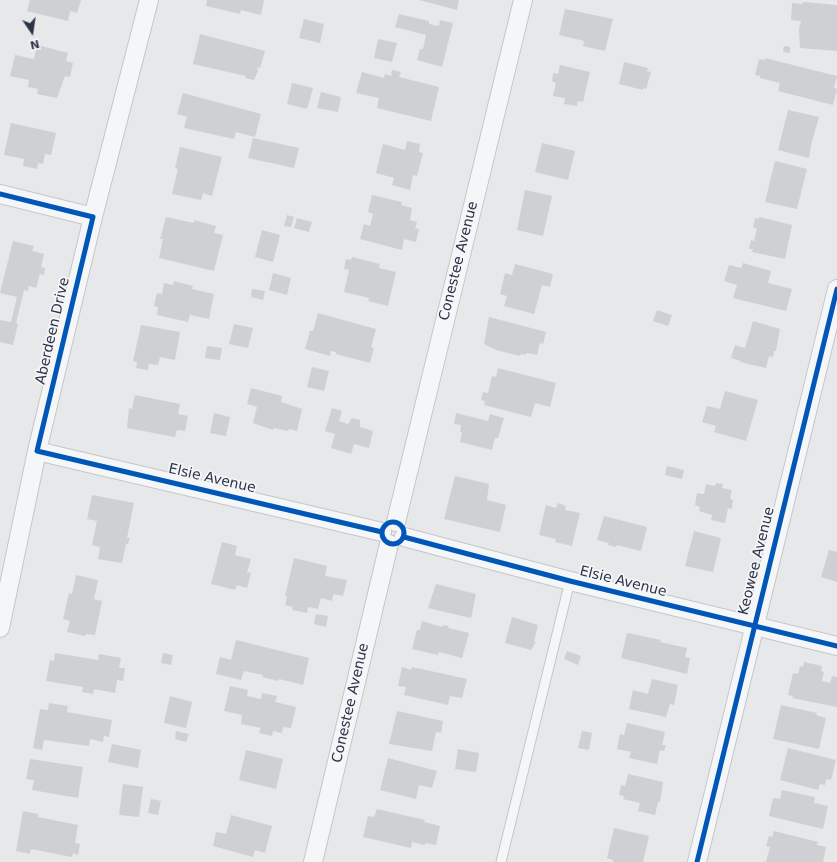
<!DOCTYPE html>
<html>
<head>
<meta charset="utf-8">
<style>
  body { margin:0 }
  #map { position:relative; width:837px; height:862px; overflow:hidden; background:#e6e8ea; font-family:"DejaVu Sans",sans-serif }
  canvas { display:block }
  .north { position:absolute; left:12px; top:12px; width:40px; height:40px; -webkit-text-stroke:3px #f4f6f9; paint-order:stroke; rotate:167deg; font-size:11px; font-weight:700; line-height:16px; text-align:center; color:#2b3445 }
  .north::after { content:''; display:block; margin:auto; width:14px; height:18px; background:#2b3445; clip-path:polygon(50% 0,100% 100%,50% 72%,0 100%) }
</style>
</head>
<body>
<div id="map">
<canvas width="837" height="862"></canvas>
<div class="north">N</div>
</div>
<script>
const ctx = document.querySelector('canvas').getContext('2d');
ctx.lineJoin = 'round';
function paint(path, color) { ctx.fillStyle = color; ctx.fill(path, 'evenodd'); }
const toPath = rows => new Path2D(rows.map(r => 'M' + r).join(''));
function stroke(path, color, width, dash) { ctx.strokeStyle = color; ctx.lineWidth = width; ctx.lineCap = dash ? 'butt' : 'round'; ctx.setLineDash(dash || []); ctx.stroke(path); }
function write(font, color, halo, rows, align = 'center') {
  ctx.font = font + ' "DejaVu Sans",sans-serif'; ctx.lineWidth = 3.5; ctx.setLineDash([]); ctx.textBaseline = 'middle'; ctx.strokeStyle = halo; ctx.fillStyle = color; for (const [text, x, y, turn = 0] of rows) {
    ctx.save(); ctx.translate(x, y); ctx.rotate((+turn || 0) * Math.PI / 180); ctx.textAlign = isNaN(turn) ? turn : align; if (halo) ctx.strokeText(text, 0, 0); ctx.fillText(text, 0, 0); ctx.restore();
  }
}
paint(toPath([
  [30,0,81,0,77,13,70,11,68,21,27,11],
  [207,0,264,0,261,15,241,10,240,14,206,6],
  [419,0,459,0,457,10],
  [803,2,837,5,837,51,800,48,799,29,801,21,791,20,792,3,803,4],
  [565,9,613,19,605,51,583,46,584,41,559,35],
  [399,14,429,21,429,24,439,26,440,20,453,23,442,67,417,60,420,49,423,49,426,35,395,27],
  [304,19,324,24,320,43,299,38],
  [200,34,265,51,260,68,257,67,258,71,254,80,245,78,246,76,193,64],
  [378,39,397,43,392,62,374,58],
  [37,45,68,53,66,61,73,63,70,77,65,76,57,98,37,94,38,89,28,87,29,80,10,76,15,55,34,59],
  [784,46,790,47,790,53,783,52],
  [765,58,837,76,834,88,837,89,833,105,778,91,780,83,760,78,760,76,755,75,759,59,765,60],
  [624,62,648,68,647,71,651,72,646,89,643,88,643,90,619,84],
  [560,65,590,72,583,102,578,101,577,106,564,104,565,98,553,96,556,83,552,81,553,73,558,74],
  [392,70,401,72,399,77,439,87,431,121,377,108,379,98,356,93,362,72,384,78,385,74,391,76],
  [292,83,313,88,307,109,287,104],
  [321,92,341,97,338,112,317,108],
  [183,93,261,114,255,137,236,132,234,139,184,128,187,117,177,114],
  [788,110,819,117,812,141,809,158,778,150],
  [11,123,56,133,51,155,45,154,43,164,38,163,37,169,23,166,24,159,4,155],
  [253,138,299,148,294,168,248,158],
  [407,141,420,144,419,152,423,153,417,176,413,175,410,190,392,185,394,178,376,173,383,144,405,150],
  [542,143,575,151,568,180,535,172],
  [180,147,222,157,212,196,203,193,201,200,172,194,178,169,175,168],
  [775,161,807,169,797,209,765,202],
  [525,190,552,196,543,236,517,230],
  [372,195,402,202,401,205,412,208,410,220,417,222,415,228,419,229,416,242,404,239,402,250,360,239,364,224,370,226,373,214,368,212],
  [287,215,294,217,291,227,284,226],
  [166,217,194,223,194,220,216,226,214,233,223,235,214,271,159,258,163,239,160,239],
  [759,217,792,225,785,259,752,252,753,249,749,249,751,240,754,241,757,229,753,227,755,218,759,219],
  [297,218,312,222,309,232,294,228],
  [262,230,280,235,273,262,255,257],
  [13,241,34,246,32,251,44,254,41,267,45,268,44,275,40,274,36,288,29,286,28,291,24,290,16,323,18,324,13,345,0,342,0,320,11,322,17,297,0,293],
  [352,257,380,264,379,268,396,272,388,306,368,301,369,298,344,292,349,270,344,269,346,259,351,260],
  [743,263,771,271,768,283,792,289,786,311,733,298,737,285,724,281,729,265,741,268],
  [515,264,553,274,550,287,542,285,534,314,504,306,507,296,500,294,505,273,512,275],
  [273,273,291,278,287,295,269,290],
  [174,281,193,286,192,289,214,294,209,319,190,315,188,322,157,315,158,307,154,306,157,293,162,294,164,283,173,285],
  [252,289,265,291,263,300,251,297],
  [657,310,672,315,668,326,653,321],
  [318,313,376,329,371,347,374,348,370,363,336,354,336,352,331,351,330,356,305,349,310,331,313,331],
  [489,317,546,332,543,344,540,343,537,355,527,353,525,355,521,354,520,356,496,350,484,344],
  [753,321,780,329,776,351,774,351,773,357,769,356,766,368,740,362,741,361,731,358,735,345,745,348],
  [234,324,253,328,248,348,229,344],
  [141,325,180,332,175,360,160,357,158,365,149,364,148,370,136,368,137,362,133,361],
  [207,346,222,348,220,360,205,358],
  [312,367,329,371,324,391,307,387],
  [498,368,556,383,550,407,535,403,531,417,484,405,485,401,481,400,483,392,488,393,492,376,496,377],
  [251,388,282,396,281,402,302,409,297,431,289,429,288,431,274,428,273,430,253,423,257,407,247,404],
  [725,391,758,400,746,441,714,432,716,426,702,422,707,406,720,409],
  [135,395,180,404,178,414,188,416,185,431,177,430,175,437,127,428,129,408,132,409],
  [332,408,342,411,339,421,348,424,352,418,360,420,360,427,373,431,369,448,354,444,351,454,331,448,335,434,325,431],
  [214,413,230,417,226,436,210,433],
  [456,413,488,421,490,414,504,418,498,438,495,438,492,450,460,442,462,433,460,432,461,425,454,424],
  [667,466,684,470,682,479,665,475],
  [455,476,489,484,487,500,506,505,500,532,444,519],
  [716,483,723,484,722,488,732,490,730,499,733,500,732,509,728,508,725,523,711,520,712,515,699,511,700,507,695,505,697,493,704,494,706,484,715,486],
  [92,495,134,503,127,538,130,538,128,544,126,544,122,563,98,559,100,547,92,545,97,521,87,519],
  [558,503,566,506,565,510,580,513,572,546,555,542,556,539,539,535,546,505,556,508],
  [604,516,647,527,641,551,617,545,616,547,608,545,609,543,597,540],
  [694,531,721,538,713,572,685,566],
  [222,542,237,546,235,555,251,559,247,572,251,573,247,588,237,585,235,590,211,584],
  [829,550,837,552,837,582,821,577],
  [294,558,327,566,325,576,347,580,343,596,333,594,332,601,321,598,318,609,308,607,307,613,292,610,293,607,285,605,287,597,285,596],
  [76,575,98,580,94,599,102,601,95,635,86,634,85,636,67,632,70,621,63,619,69,593,72,594],
  [436,584,476,594,471,618,428,608],
  [316,614,328,616,326,627,314,624],
  [512,617,538,625,534,642,536,642,531,650,505,643],
  [422,621,442,627,443,625,449,626,448,628,469,633,462,658,439,652,438,655,412,649,417,630,420,630],
  [627,633,661,640,660,642,687,648,685,657,690,658,687,674,621,658],
  [236,640,309,658,303,685,279,679,278,681,262,677,263,675,244,671,241,680,216,674,220,657,231,660],
  [567,651,581,656,578,665,564,659],
  [55,653,98,660,99,654,121,658,119,668,125,668,123,681,117,680,115,693,94,689,93,694,82,692,83,687,46,681,50,660,54,661],
  [163,653,173,655,171,665,161,663],
  [804,662,822,666,821,671,824,672,822,681,830,683,832,676,837,677,837,707,792,698,793,696,788,695,793,673,798,674,800,666,803,667],
  [402,667,411,670,412,667,467,679,462,698,450,696,448,705,404,695,406,687,398,686],
  [652,679,678,685,674,705,670,704,666,717,629,709,633,690,648,694],
  [230,686,248,690,247,696,261,699,262,693,277,696,275,702,296,707,291,728,283,727,282,733,273,731,272,736,259,733,261,728,241,724,242,715,224,711],
  [170,696,192,702,186,728,164,723],
  [49,703,68,706,67,712,112,720,109,737,104,736,103,742,90,739,89,746,44,740,42,750,33,748,40,709,48,710],
  [781,705,817,713,816,715,826,718,819,749,773,739],
  [397,711,443,721,441,733,436,732,432,751,389,744],
  [627,723,665,732,662,745,666,745,664,751,660,750,657,764,629,758,631,752,617,749,620,734,624,735],
  [176,731,189,734,186,742,175,739],
  [582,731,592,733,589,750,578,748],
  [112,744,141,750,138,768,108,762],
  [788,748,836,760,831,780,826,779,825,785,820,784,818,790,780,780],
  [458,749,479,753,476,772,455,769],
  [246,750,283,759,276,789,239,780],
  [388,758,437,771,432,788,419,785,416,799,380,790],
  [30,759,83,767,78,798,32,790,34,780,26,779],
  [628,774,663,782,660,802,658,802,655,815,638,811,640,803,623,799,624,796,619,795,621,785,625,786],
  [123,784,143,787,139,817,119,815],
  [782,790,815,797,814,803,828,806,823,829,769,816,773,798,780,799],
  [151,799,161,801,158,815,148,813],
  [377,809,425,820,424,822,440,826,436,845,426,843,425,845,412,842,411,848,363,837,368,816,374,817],
  [23,811,38,814,38,817,78,825,75,843,80,844,78,855,73,853,72,857,31,849,30,854,16,851],
  [231,815,272,826,265,853,255,850,253,857,213,846,216,832,226,834],
  [614,828,649,836,643,862,613,862,613,860,607,858],
  [774,831,818,842,817,845,826,847,823,862,766,862,770,847,766,846,769,836,772,837]
]), '#ced0d3');
const service = toPath([
  [501,862,570,581]
]);
const minor = toPath([
  [0,194,93,217],
  [37,451,382,532],
  [396,522,523,0],
  [404,537,570,581,837,646],
  [0,628,37,451,93,217,149,0],
  [313,862,389,544],
  [697,862,837,289]
]);
stroke(service, '#c4c6c8', 11);
stroke(minor, '#c4c6c8', 20);
stroke(service, '#f5f6f7', 9);
stroke(minor, '#f5f6f7', 18);
stroke(toPath([
  [0,194,93,217,37,451,382,532],
  '382 533a11 11 0 1 1 22 0a11 11 0 1 1-22 0Z',
  [404,537,570,581,837,646],
  [697,862,837,289]
]), '#0057b8', 5);
write('14px', '#2b3445', '#f4f6f9', [
  ["Conestee Avenue",459,261,-76],
  ["Aberdeen Drive",53,331,-77],
  ["Elsie Avenue",212,479,13],
  ["Keowee Avenue",757,561,-76],
  ["Elsie Avenue",623,582,14],
  ["Conestee Avenue",351,703,-77]
]);
</script>
</body>
</html>
